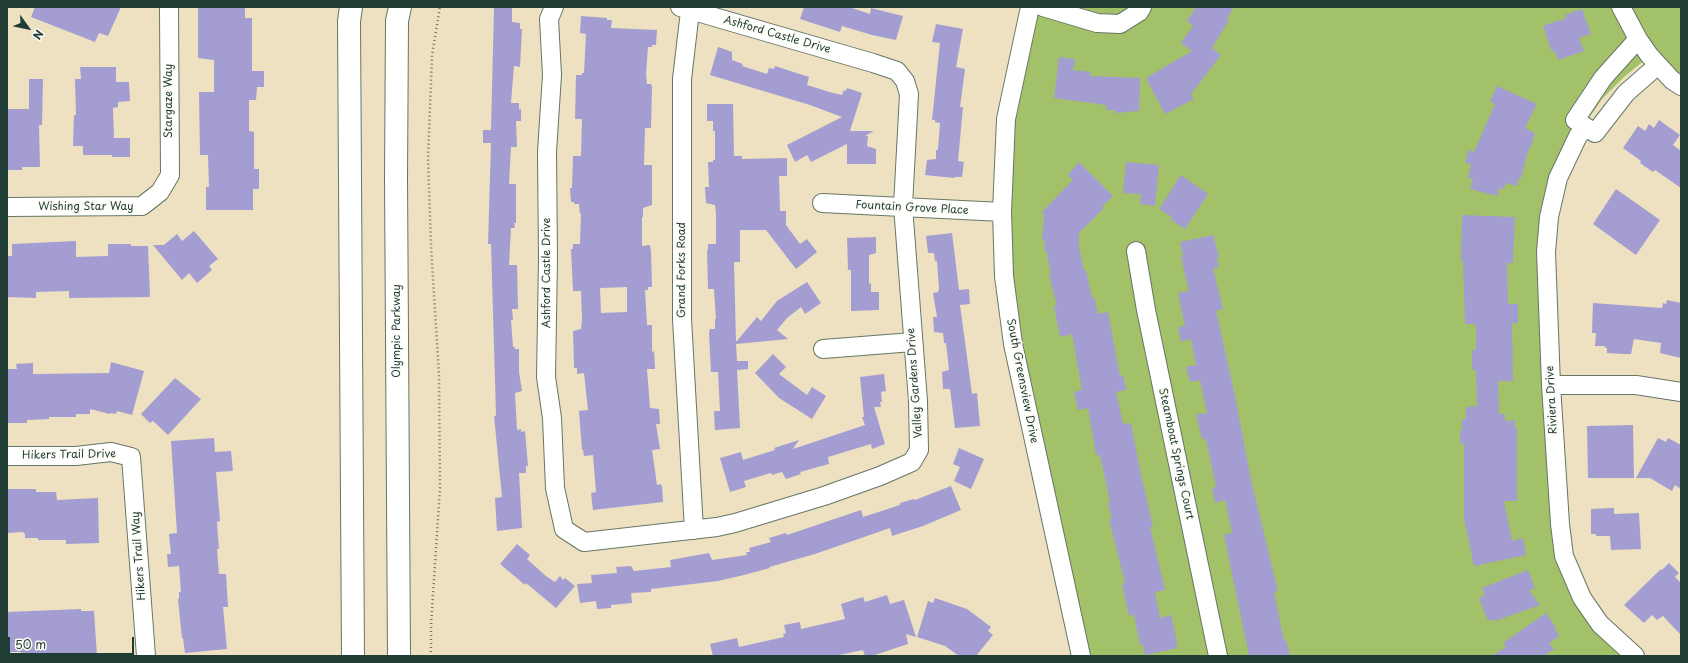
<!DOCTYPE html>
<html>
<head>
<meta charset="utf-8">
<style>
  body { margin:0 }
  #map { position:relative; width:1688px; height:663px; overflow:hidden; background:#ede1c1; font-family:"Playpen Sans",sans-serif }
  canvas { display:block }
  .frame { position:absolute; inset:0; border:8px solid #1f3d34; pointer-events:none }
  .north { position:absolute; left:8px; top:8px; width:40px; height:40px; -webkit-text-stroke:3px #fdfcf7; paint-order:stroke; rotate:123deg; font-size:11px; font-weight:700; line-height:16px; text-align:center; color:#1f3d34 }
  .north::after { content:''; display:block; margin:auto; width:14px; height:18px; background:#1f3d34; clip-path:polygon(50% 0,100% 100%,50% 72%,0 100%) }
  .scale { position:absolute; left:8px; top:637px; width:126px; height:18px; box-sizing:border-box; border:2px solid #1f3d34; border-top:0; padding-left:5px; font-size:12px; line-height:14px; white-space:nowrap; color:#1f3d34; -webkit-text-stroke:3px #fdfcf7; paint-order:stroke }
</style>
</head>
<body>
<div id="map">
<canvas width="1688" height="663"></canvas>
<div class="frame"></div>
<div class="north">N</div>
<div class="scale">50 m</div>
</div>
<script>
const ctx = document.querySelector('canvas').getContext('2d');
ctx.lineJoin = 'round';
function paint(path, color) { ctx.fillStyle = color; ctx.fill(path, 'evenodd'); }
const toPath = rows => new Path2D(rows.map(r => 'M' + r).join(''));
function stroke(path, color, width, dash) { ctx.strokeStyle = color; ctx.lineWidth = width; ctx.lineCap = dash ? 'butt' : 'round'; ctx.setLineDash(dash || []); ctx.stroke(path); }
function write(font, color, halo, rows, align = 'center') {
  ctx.font = font + ' "Playpen Sans",sans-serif'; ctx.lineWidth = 4; ctx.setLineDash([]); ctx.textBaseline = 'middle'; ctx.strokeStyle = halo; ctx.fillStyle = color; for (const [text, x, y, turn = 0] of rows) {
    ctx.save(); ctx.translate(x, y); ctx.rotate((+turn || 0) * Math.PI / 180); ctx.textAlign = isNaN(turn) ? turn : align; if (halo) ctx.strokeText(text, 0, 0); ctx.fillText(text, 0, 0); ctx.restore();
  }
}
paint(toPath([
  [1030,7,1681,7,1681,96,1659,74,1646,59,1624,77,1603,98,1586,122,1556,184,1548,288,1550,512,1552,538,1559,568,1587,621,1613,649,1633,656,1081,656,1020,379,1001,213]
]), '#a3c169');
paint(toPath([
  [35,7,121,7,108,36,99,33,95,42,31,17],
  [198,7,245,7,245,18,252,18,252,71,264,71,264,87,257,87,256,100,249,100,249,131,254,132,254,169,259,169,259,189,253,189,253,210,206,210,206,187,209,187,208,155,200,155,199,92,214,92,214,60,198,58],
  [494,7,512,7,512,22,520,23,520,29,522,29,520,67,514,66,511,103,519,103,519,109,521,109,521,121,516,121,517,147,511,147,509,184,516,184,516,223,514,223,515,228,511,228,509,265,517,265,518,309,512,309,513,320,511,320,513,347,515,347,515,349,519,349,519,372,522,391,515,393,517,430,521,429,521,432,525,431,528,466,526,466,526,473,519,473,522,528,497,531,495,498,502,497,494,416,496,416,491,244,488,244,491,143,483,143,483,130,491,130],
  [804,7,849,7,870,14,871,8,903,16,896,40,872,35,842,26,840,32,800,19],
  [1196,7,1234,7,1227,19,1229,20,1212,48,1221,55,1191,94,1194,99,1165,114,1146,78,1192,51,1181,43,1193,26,1187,21],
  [1582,9,1591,34,1579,38,1584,51,1558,60,1555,51,1552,52,1543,26,1566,18,1565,15],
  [581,16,607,18,607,20,612,20,611,28,657,30,656,45,652,45,652,47,648,47,646,74,647,84,651,84,652,87,651,128,645,128,644,165,652,165,652,205,643,208,643,217,642,217,642,246,650,245,651,251,652,287,648,287,648,290,645,290,647,325,652,325,652,352,654,351,655,369,647,369,650,408,659,409,660,424,656,424,660,449,652,450,657,485,661,484,662,487,663,502,593,510,591,493,596,492,593,455,584,456,583,450,582,450,579,411,588,410,584,373,577,374,577,368,574,368,573,331,581,329,582,319,581,291,573,291,571,249,573,249,573,244,580,244,581,214,580,214,579,204,574,204,574,202,571,202,570,188,572,188,573,156,581,156,582,119,575,119,576,75,582,75,582,73,584,73,586,34,580,33],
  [627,287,627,312,601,313,600,288],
  [936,24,963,29,956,67,965,69,960,107,963,107,958,161,964,162,962,177,954,177,954,178,925,175,927,160,936,159,936,150,938,150,940,123,935,122,935,120,932,120,940,43,932,42],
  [718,47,732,52,732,60,743,64,742,66,767,74,769,68,774,69,775,66,809,77,807,85,833,93,842,95,844,90,846,91,847,88,862,93,850,131,874,131,865,136,868,136,867,146,876,149,876,164,847,164,847,144,811,162,807,155,795,162,787,145,842,117,810,105,710,75],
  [1059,57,1075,59,1073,70,1091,72,1090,76,1140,78,1139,111,1115,113,1115,110,1106,110,1106,105,1054,98],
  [80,67,116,67,116,82,129,82,130,101,118,102,118,107,113,108,114,138,130,138,130,157,112,157,112,155,83,155,83,146,73,146,74,115,76,115,75,79,81,79],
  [29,79,43,79,42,125,39,125,40,167,22,167,22,170,7,170,7,109,29,109],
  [1497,86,1537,104,1525,128,1535,133,1533,139,1534,139,1527,154,1521,178,1519,178,1517,186,1506,183,1504,189,1499,188,1497,196,1470,189,1473,179,1468,178,1471,164,1465,163,1468,150,1474,152,1495,104,1490,101],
  [707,104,733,104,734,156,742,156,742,159,787,158,787,176,779,176,780,211,786,211,786,225,800,244,807,239,817,252,796,269,766,230,740,230,740,262,734,262,736,342,757,317,761,321,777,301,807,282,821,303,805,314,801,307,787,318,777,330,788,339,736,344,737,361,748,361,748,369,737,370,740,428,715,430,714,411,720,411,718,372,711,372,709,332,710,329,715,329,715,319,716,319,714,289,708,289,707,250,708,250,708,244,716,244,716,214,715,205,706,203,705,187,709,187,708,162,713,162,713,160,715,160,715,131,713,131,713,121,707,121],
  [1659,120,1680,135,1673,145,1681,151,1681,188,1655,170,1653,172,1640,163,1641,161,1623,148,1638,126,1645,131,1649,124,1654,128],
  [1079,162,1113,196,1102,207,1104,208,1079,233,1079,246,1084,271,1086,270,1092,298,1094,297,1098,314,1108,312,1120,376,1123,375,1126,390,1116,392,1123,424,1131,423,1140,470,1153,527,1150,527,1165,590,1155,592,1160,618,1171,615,1176,637,1177,648,1145,655,1143,645,1140,645,1134,615,1129,616,1122,584,1125,583,1109,519,1112,518,1108,503,1110,502,1100,455,1096,455,1088,408,1078,410,1074,392,1082,390,1072,334,1060,337,1054,306,1057,306,1049,275,1051,274,1046,250,1044,250,1045,240,1042,240,1044,215,1042,212,1073,180,1068,175],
  [1126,162,1159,165,1155,206,1140,204,1141,194,1123,193],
  [1181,175,1208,194,1185,229,1171,220,1172,217,1159,209],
  [1616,189,1660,220,1636,255,1593,224],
  [1462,215,1515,217,1513,263,1507,263,1508,304,1518,304,1518,323,1512,323,1513,381,1498,381,1499,414,1505,414,1505,421,1515,420,1515,428,1517,428,1517,501,1504,501,1512,541,1523,538,1526,555,1474,566,1464,518,1464,444,1460,444,1460,430,1462,430,1462,419,1466,419,1466,407,1477,406,1476,370,1472,370,1472,350,1476,350,1476,324,1465,324,1463,261,1461,261],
  [194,231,218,259,209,266,212,270,197,283,189,273,182,280,153,245,164,245,177,234,182,241],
  [952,233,959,290,969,289,970,304,960,305,972,394,977,393,980,426,955,428,950,389,943,389,942,372,949,370,946,343,944,343,943,333,934,332,933,317,937,317,933,293,938,292,939,289,937,261,935,261,934,253,928,253,926,236],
  [1213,235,1219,257,1217,258,1219,267,1213,268,1223,309,1216,311,1234,391,1251,480,1278,591,1274,592,1284,641,1286,640,1290,656,1249,656,1224,535,1232,533,1225,500,1215,503,1212,488,1216,487,1206,439,1202,439,1196,414,1207,413,1200,380,1190,382,1186,367,1196,365,1191,339,1181,342,1178,327,1185,326,1178,293,1189,291,1181,257,1183,256,1180,242],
  [876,237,876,253,869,255,869,284,871,283,871,292,879,292,879,310,851,311,851,270,848,270,847,238],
  [76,241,76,257,108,256,108,244,131,244,131,246,148,246,150,297,69,298,69,291,36,292,36,298,7,297,7,256,12,256,12,244],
  [1667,300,1681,303,1681,358,1660,353,1661,343,1634,339,1631,354,1624,354,1607,353,1607,348,1605,348,1605,346,1595,346,1596,333,1592,333,1593,303,1662,308,1663,303,1666,304],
  [773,354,786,367,779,374,807,395,812,387,826,396,812,419,779,398,755,373],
  [111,362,144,371,132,415,117,411,116,414,110,413,110,414,90,409,90,414,76,414,76,417,49,417,49,419,27,420,27,423,7,423,7,369,17,369,16,364,33,363,33,374,109,373],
  [884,374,886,391,881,392,882,402,880,402,881,407,874,407,885,444,872,449,871,444,828,457,829,464,800,472,801,474,786,479,782,472,772,475,771,473,744,481,746,487,730,492,720,458,741,452,743,460,775,450,774,448,799,440,793,449,865,425,862,417,864,417,860,377],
  [175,378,201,399,168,435,153,421,150,423,141,414],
  [1633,425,1634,478,1588,478,1587,426],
  [214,438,215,452,231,451,233,471,216,472,220,521,217,522,219,549,217,549,219,574,226,574,228,607,223,607,227,649,185,653,183,638,182,638,178,599,179,599,179,592,181,592,179,566,168,567,167,554,171,554,169,534,177,533,171,441],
  [1658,438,1666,442,1668,438,1681,445,1681,489,1675,485,1672,491,1650,478,1636,478],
  [959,448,984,459,971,489,954,481,960,467,953,464],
  [951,486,961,510,923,526,892,536,890,528,815,554,769,567,770,568,744,575,718,581,651,589,651,592,631,593,632,603,611,605,611,608,597,609,596,601,580,603,577,584,592,583,591,575,617,573,616,567,631,566,634,571,671,567,670,560,709,553,712,560,747,555,746,552,750,552,749,548,771,542,769,538,786,533,787,535,861,510,863,517,900,505,900,503,914,499,915,500],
  [7,489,36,489,36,492,56,492,57,500,98,498,99,543,66,544,66,540,38,540,38,538,25,538,25,534,23,532,7,533],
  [1614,508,1614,514,1639,513,1641,549,1611,550,1610,536,1596,536,1596,534,1591,534,1591,509],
  [517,544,530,555,527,559,546,576,555,582,560,576,563,580,565,578,575,586,556,608,526,583,525,585,500,564],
  [1669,563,1679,573,1675,577,1681,583,1681,635,1663,616,1657,620,1652,615,1644,623,1624,605,1661,569,1662,570],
  [1528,570,1535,588,1529,590,1540,605,1495,621,1494,619,1488,621,1479,598,1485,595,1482,588],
  [887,595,890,604,904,600,916,637,906,634,908,644,872,656,865,656,863,650,834,656,713,656,710,644,737,638,739,647,784,637,783,634,786,633,784,625,800,622,801,629,845,619,841,604,863,597,865,602],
  [935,598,967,609,991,627,988,631,993,635,976,656,959,656,945,646,917,637,928,601,933,603],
  [81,609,81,611,94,611,97,656,21,656,21,652,7,652,7,612],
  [1546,613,1556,628,1555,629,1559,636,1549,643,1554,649,1544,656,1492,656,1506,647,1503,643]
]), '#a49dd2');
const minor = toPath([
  [554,7,549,19,552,75,547,152,548,259,546,377,552,418,555,488,564,529,584,542,717,527,735,523,824,496,880,476,912,462,919,450,918,401,903,206,909,94,905,81,897,71,873,63,680,7],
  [1030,7,1006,119,1002,212,1004,276,1013,344,1081,656],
  [1043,7,1097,23,1120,24,1139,12,1142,7],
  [1621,7,1638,39,1649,55,1672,80,1681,86],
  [690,11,682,79,682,319,694,530],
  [1638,39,1603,78,1575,120,1595,133,1626,93,1658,65],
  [1585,128,1578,136,1558,178,1549,217,1546,252,1551,385,1560,524,1564,556,1582,598,1600,624,1635,656],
  [822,203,1002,212],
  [7,207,142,206,160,192,170,175,169,7],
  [1136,251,1146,310,1218,656],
  [823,349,913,342],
  [1551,385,1636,385,1681,392],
  [7,456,76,456,111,452,131,457,146,656]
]);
const major = toPath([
  [351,7,349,21,353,656],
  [399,656,396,178,397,21,400,7]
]);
stroke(minor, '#677665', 20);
stroke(major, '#677665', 24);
stroke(toPath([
  [431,656,431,625,440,488,439,375,431,246,428,159,432,55,440,7]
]), '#677665', 2.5, [1, 3]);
stroke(minor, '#fff', 18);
stroke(major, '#fff', 22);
write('11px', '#1f3d34', '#fdfcf7', [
  ["Ashford Castle Drive",777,35,16],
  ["Stargaze Way",169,101,-90],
  ["Wishing Star Way",86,207],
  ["Fountain Grove Place",912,208,3],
  ["Grand Forks Road",682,270,-90],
  ["Ashford Castle Drive",547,273,-90],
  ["Olympic Parkway",397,331,-90],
  ["South Greensview Drive",1022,381,79],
  ["Valley Gardens Drive",915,383,-94],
  ["Riviera Drive",1552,400,-93],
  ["Steamboat Springs Court",1176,454,78],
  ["Hikers Trail Drive",69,455,-1],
  ["Hikers Trail Way",139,556,-94]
]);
</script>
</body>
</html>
